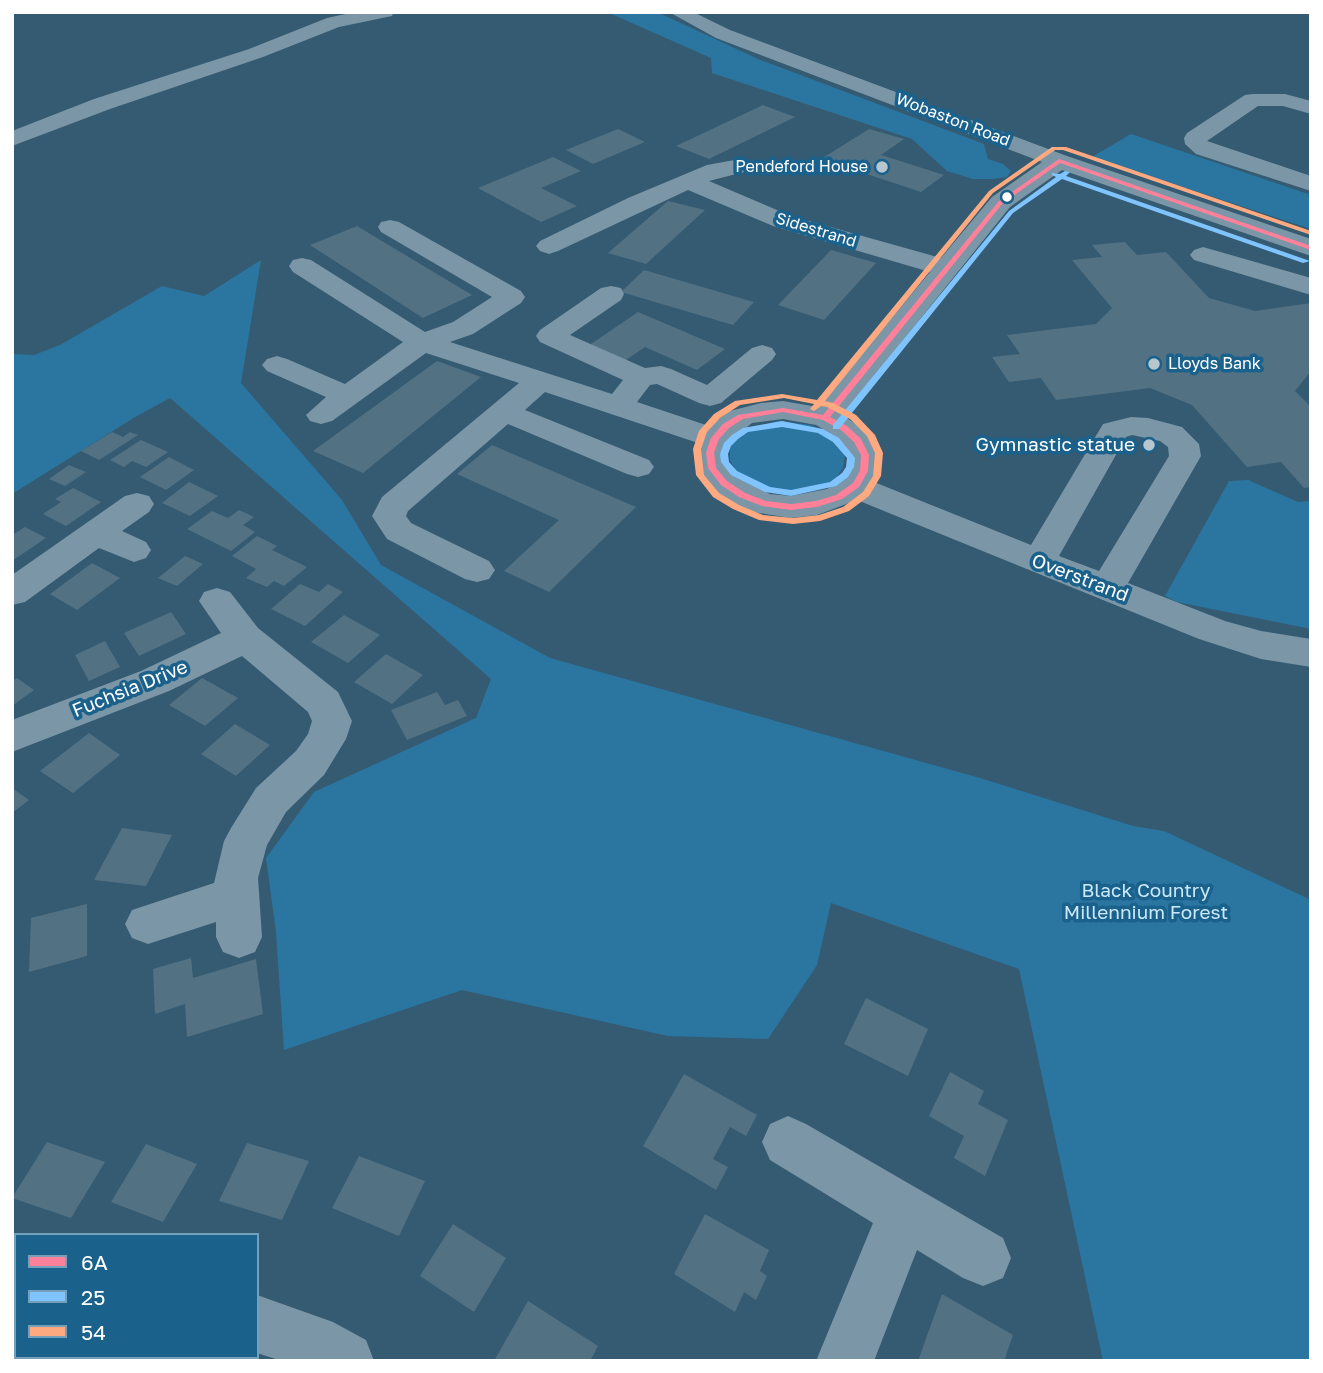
<!DOCTYPE html>
<html>
<head>
<meta charset="utf-8">
<style>
  body { margin:0 }
  #map { position:relative; width:1323px; height:1373px; overflow:hidden; background:#345b72; font-family:"Golos Text",sans-serif }
  canvas { display:block }
  .frame { position:absolute; inset:0; border:14px solid #fff; pointer-events:none }
  .legend { position:absolute; left:14px; top:1233px; width:245px; height:126px; box-sizing:border-box; background:#1a618c; border:2px solid #76a0ba; margin:0; padding:9px 12px; list-style:none; font-size:21px; color:#fff }
  .legend li { display:flex; align-items:center; gap:14px; height:35px }
  .legend b { width:35px; border:2px solid #76a0ba }
</style>
</head>
<body>
<div id="map">
<canvas width="1323" height="1373"></canvas>
<div class="frame"></div>
<ul class="legend">
<li><b style="height:9px;background:#ff8098"></b>6A</li>
<li><b style="height:9px;background:#80c4ff"></b>25</li>
<li><b style="height:9px;background:#ffa980"></b>54</li>
</ul>
</div>
<script>
const ctx = document.querySelector('canvas').getContext('2d');
ctx.lineJoin = 'round';
function paint(path, color) { ctx.fillStyle = color; ctx.fill(path, 'evenodd'); }
const toPath = rows => new Path2D(rows.map(r => 'M' + r).join(''));
function stroke(path, color, width, dash) { ctx.strokeStyle = color; ctx.lineWidth = width; ctx.lineCap = dash ? 'butt' : 'round'; ctx.setLineDash(dash || []); ctx.stroke(path); }
function write(font, color, halo, rows, align = 'center') {
  ctx.font = font + ' "Golos Text",sans-serif'; ctx.lineWidth = 7; ctx.setLineDash([]); ctx.textBaseline = 'middle'; ctx.strokeStyle = halo; ctx.fillStyle = color; for (const [text, x, y, turn = 0] of rows) {
    ctx.save(); ctx.translate(x, y); ctx.rotate((+turn || 0) * Math.PI / 180); ctx.textAlign = isNaN(turn) ? turn : align; if (halo) ctx.strokeText(text, 0, 0); ctx.fillText(text, 0, 0); ctx.restore();
  }
}
paint(toPath([
  [607,12,657,12,758,59,984,144,988,159,1003,164,1011,171,1007,177,993,179,973,179,947,171,912,139,712,73,711,58],
  [1131,134,1311,195,1311,229,1092,157],
  [261,260,241,383,342,500,381,565,550,658,980,778,1133,826,1164,831,1311,900,1311,1361,1103,1361,1019,969,831,903,817,965,768,1039,668,1036,462,990,284,1050,276,932,266,858,314,792,476,718,491,679,170,398,135,417,12,494,12,354,34,355,60,345,162,286,204,296],
  [777,421,811,425,827,433,839,444,845,455,843,468,835,479,821,487,802,492,782,492,762,488,747,481,736,471,730,460,730,449,735,438,746,430],
  [1248,480,1298,502,1311,501,1311,629,1177,602,1165,596,1229,481]
]), '#2b76a1');
paint(toPath([
  [763,105,795,117,709,159,676,146],
  [618,129,645,142,593,164,566,150],
  [869,129,904,139,881,155,944,175,921,192,821,159],
  [553,157,581,171,541,188,577,206,541,222,478,188],
  [668,201,705,210,646,264,608,253],
  [357,226,472,295,423,318,310,245],
  [1125,242,1137,255,1166,252,1209,298,1255,311,1311,303,1311,371,1295,391,1311,407,1311,487,1304,488,1281,462,1247,467,1192,405,1150,388,1056,400,1041,378,1009,382,992,357,1020,354,1007,335,1096,324,1112,308,1072,260,1102,257,1092,245],
  [831,250,876,263,824,320,778,305],
  [644,270,754,302,733,325,621,292],
  [638,312,725,349,697,370,645,347,623,362,588,346],
  [437,361,481,377,363,473,313,451],
  [112,432,123,437,130,432,138,435,99,460,81,451],
  [141,440,168,452,146,467,132,461,124,467,110,460],
  [492,445,636,507,549,592,504,571,559,520,457,474],
  [169,457,194,470,166,490,140,477],
  [69,465,86,472,65,486,49,479],
  [189,482,218,496,190,516,162,503],
  [73,488,101,502,66,526,43,514,61,502,55,499],
  [239,510,254,517,243,525,255,532,231,551,187,529,212,511,228,518],
  [25,527,46,538,12,561,12,535],
  [257,536,277,546,272,550,307,567,284,586,274,581,267,587,246,578,256,569,232,556],
  [185,556,203,564,177,586,158,578],
  [92,563,120,578,77,610,50,594],
  [300,584,319,592,328,584,343,592,305,626,271,609],
  [171,612,186,634,139,656,124,633],
  [344,615,380,635,348,663,311,642],
  [105,641,120,667,89,681,75,655],
  [386,654,423,675,392,704,354,682],
  [17,678,34,690,12,706,12,681],
  [202,678,238,698,205,726,169,705],
  [437,692,445,705,458,700,467,716,407,740,391,710],
  [235,724,270,745,236,776,201,754],
  [89,733,120,755,73,793,40,771],
  [12,788,29,800,12,813],
  [122,828,172,835,146,886,94,880],
  [87,904,87,956,29,972,31,918],
  [191,958,193,978,256,959,263,1014,187,1037,185,1004,155,1014,153,969],
  [866,998,928,1029,908,1076,844,1044],
  [950,1072,984,1091,978,1104,1008,1120,985,1176,954,1158,964,1136,929,1116],
  [684,1074,757,1115,746,1136,730,1127,713,1159,728,1167,716,1190,643,1146],
  [47,1142,105,1162,71,1218,12,1198],
  [247,1143,309,1161,282,1220,219,1201],
  [146,1144,197,1164,163,1222,111,1202],
  [359,1156,425,1181,399,1236,332,1208],
  [705,1214,769,1250,760,1271,767,1276,756,1300,744,1292,735,1312,674,1274],
  [453,1224,506,1258,474,1312,420,1276],
  [942,1294,1013,1335,1004,1361,918,1361],
  [528,1301,598,1346,590,1361,494,1361]
]), '#527284');
paint(toPath([
  [355,12,394,12,392,16,339,27,263,57,110,109,12,146,12,131,94,99,249,49,327,18,355,12],
  [669,12,693,12,730,30,1067,156,1311,239,1311,256,1062,170,1010,207,843,415,869,434,881,455,880,471,874,482,1031,545,1103,424,1131,417,1148,418,1182,427,1199,444,1201,456,1128,583,1225,621,1261,631,1311,639,1311,667,1261,659,1199,639,857,500,817,515,791,518,753,512,730,502,713,490,696,468,694,453,698,443,545,392,525,410,649,460,654,467,649,474,638,477,627,474,508,424,408,511,406,516,411,523,489,561,495,570,489,579,477,582,465,579,387,539,372,516,382,497,519,383,426,353,332,421,321,424,310,421,306,415,326,397,267,371,262,365,267,359,277,356,287,359,345,384,403,342,293,272,289,266,293,260,302,258,311,260,425,332,453,322,492,297,381,232,378,227,381,222,390,220,399,222,521,291,525,297,521,303,473,334,450,342,612,394,623,380,540,342,536,336,540,330,601,288,611,286,621,288,624,294,621,300,570,335,645,368,661,366,671,369,707,385,752,348,762,345,772,348,776,354,772,360,721,403,710,406,699,403,657,384,650,385,637,402,709,426,730,411,761,403,783,401,818,407,930,272,773,226,688,190,558,251,549,254,540,251,536,246,540,241,628,198,707,165,740,159,748,161,752,166,748,171,709,181,791,216,941,258,992,197,1042,162,716,38,669,12],
  [783,419,816,425,833,435,845,446,849,455,848,471,844,478,827,489,791,496,770,494,735,476,728,466,726,453,730,441,752,423,783,419],
  [1132,435,1160,441,1168,447,1169,456,1099,571,1059,556,1126,437,1132,435],
  [1253,94,1285,94,1311,101,1311,114,1283,106,1258,106,1207,141,1311,176,1311,191,1196,154,1185,144,1184,138,1187,133,1245,95,1253,94],
  [1203,247,1311,278,1311,295,1194,260,1190,255,1194,250,1203,247],
  [137,493,149,496,154,504,149,512,122,531,146,542,151,550,146,558,134,562,99,548,25,602,12,605,12,575,125,496,137,493],
  [217,588,230,592,258,628,338,692,352,721,346,739,324,775,286,812,267,845,258,878,262,937,255,952,239,958,223,952,216,937,216,922,148,944,132,938,125,924,132,910,214,883,224,841,231,828,256,788,296,751,308,734,312,721,308,712,242,656,169,691,12,752,12,720,141,671,221,633,199,601,204,592,217,588],
  [788,1116,806,1124,1003,1238,1011,1258,1003,1278,983,1286,963,1278,917,1250,874,1361,816,1361,873,1223,770,1160,762,1142,770,1124,788,1116],
  [12,1265,16,1265,16,1321,12,1321,12,1265],
  [257,1295,333,1322,366,1340,374,1361,282,1361,257,1353,257,1295]
]), '#7b96a6');
paint(toPath([
  [1059,159,1311,246,1311,250,1060,163,1003,203,830,417,847,426,861,439,869,455,868,471,859,487,842,499,817,507,791,510,762,506,739,497,721,485,708,468,706,453,711,438,723,424,738,415,783,408,823,415,999,201,1059,159],
  [783,412,823,420,841,430,854,442,861,455,860,471,853,483,836,495,816,501,791,504,766,501,745,493,727,481,716,468,714,453,719,439,729,428,743,419,783,412]
]), '#ff8098');
paint(toPath([
  [1065,171,1070,172,1066,176,1310,261,1303,263,1062,179,1013,213,839,429,833,429,833,425,1009,211,1056,177,1052,175,1052,173,1060,174,1065,171],
  [782,421,823,429,839,438,855,458,854,467,848,477,836,486,791,496,765,492,731,475,721,462,720,454,724,443,732,435,743,428,782,421],
  [782,427,818,433,833,442,847,458,846,467,842,473,830,482,791,490,770,487,737,471,729,462,728,454,731,446,738,439,748,432,782,427]
]), '#80c4ff');
paint(toPath([
  [1052,147,1066,147,1311,231,1311,235,1063,150,1055,150,993,193,825,401,833,403,856,415,875,435,883,453,881,476,869,496,849,511,820,521,793,524,759,520,733,509,713,497,696,475,693,449,699,431,714,414,735,401,782,394,817,400,989,191,1052,147],
  [784,398,814,404,810,409,814,411,821,406,827,407,850,419,867,436,875,453,873,476,863,492,843,507,819,515,793,518,763,515,739,505,719,493,704,475,701,449,707,432,720,418,740,405,784,398]
]), '#ffa980');
for (const [x, y, r, color] of [
  [882,167,7,"#b8c6ce"],
  [1007,197,6,"#fff"],
  [1154,364,7,"#b8c6ce"],
  [1149,445,7,"#b8c6ce"]
]) { const dot = new Path2D(); dot.arc(x, y, r, 0, 2 * Math.PI); ctx.fillStyle = color; ctx.fill(dot); stroke(dot, '#1a618c', 2.5); }
write('16px', '#fff', '#1a618c', [
  ["Wobaston Road",953,120,21],
  ["Sidestrand",816,230,17]
]);
write('16px', '#fff', '#1a618c', [
  ["Pendeford House",868,167],
  ["Lloyds Bank",1168,364,"left"]
], 'right');
write('19px', '#fff', '#1a618c', [
  ["Gymnastic statue",1135,445]
], 'right');
write('19px', '#fff', '#1a618c', [
  ["Overstrand",1080,578,21],
  ["Fuchsia Drive",130,689,-22]
]);
write('19px', '#cbe9fa', '#1a618c', [
  ["Black Country",1146,891],
  ["Millennium Forest",1146,913]
]);
</script>
</body>
</html>
